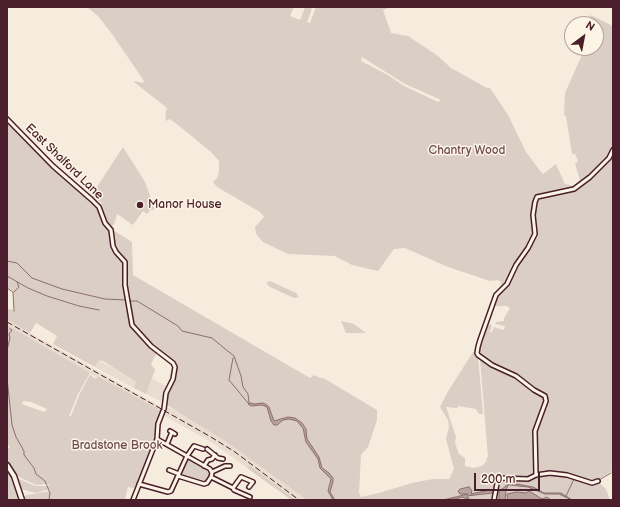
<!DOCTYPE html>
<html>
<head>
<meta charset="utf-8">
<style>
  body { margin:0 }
  #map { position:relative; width:620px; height:507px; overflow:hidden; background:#f5ecde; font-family:"Balsamiq Sans",sans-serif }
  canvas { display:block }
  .frame { position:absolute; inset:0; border:8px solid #4a1f2b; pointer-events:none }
  .north { position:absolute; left:564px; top:16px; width:40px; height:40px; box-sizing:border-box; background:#fcf5e5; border:1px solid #b59f9b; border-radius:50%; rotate:32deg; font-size:11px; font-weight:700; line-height:16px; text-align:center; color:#4a1f2b }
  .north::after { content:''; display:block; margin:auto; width:14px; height:18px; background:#4a1f2b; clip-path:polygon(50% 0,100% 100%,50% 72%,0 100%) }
  .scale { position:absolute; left:474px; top:473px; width:66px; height:18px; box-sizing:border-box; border:2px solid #4a1f2b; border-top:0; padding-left:5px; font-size:12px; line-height:14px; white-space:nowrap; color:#4a1f2b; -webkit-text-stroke:3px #fcf5e5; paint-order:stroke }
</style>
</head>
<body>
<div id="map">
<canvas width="620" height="507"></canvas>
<div class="frame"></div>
<div class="north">N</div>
<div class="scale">200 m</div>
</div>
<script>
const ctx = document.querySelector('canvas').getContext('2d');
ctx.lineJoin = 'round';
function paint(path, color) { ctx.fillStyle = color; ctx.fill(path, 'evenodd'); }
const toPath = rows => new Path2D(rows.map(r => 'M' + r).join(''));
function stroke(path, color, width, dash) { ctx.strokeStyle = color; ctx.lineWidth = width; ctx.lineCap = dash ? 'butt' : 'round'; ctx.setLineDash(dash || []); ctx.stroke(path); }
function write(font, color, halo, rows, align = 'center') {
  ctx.font = font + ' "Balsamiq Sans",sans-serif'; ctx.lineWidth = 3; ctx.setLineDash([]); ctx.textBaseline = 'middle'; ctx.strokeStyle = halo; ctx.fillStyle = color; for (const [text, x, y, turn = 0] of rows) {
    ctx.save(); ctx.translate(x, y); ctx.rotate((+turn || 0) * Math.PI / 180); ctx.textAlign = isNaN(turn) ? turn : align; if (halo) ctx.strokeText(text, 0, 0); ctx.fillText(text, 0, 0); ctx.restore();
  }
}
paint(toPath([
  [7,320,163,408,162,411,99,376,97,378,58,355,7,325],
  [99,360,136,382,134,388,95,367],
  [152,378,167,387,164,403,146,394],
  [167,408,170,408,189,418,225,441,307,500,291,500,213,443,163,415]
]), '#e8ddd0');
paint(toPath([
  [87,7,294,7,290,16,300,20,305,7,307,7,312,9,307,22,310,23,316,7,390,7,383,10,391,33,408,36,438,56,451,68,487,88,490,88,508,115,526,152,541,172,543,174,556,164,565,184,573,186,580,180,575,164,578,161,575,154,572,154,566,116,564,115,565,93,585,48,596,48,596,24,587,24,591,15,613,26,613,472,612,471,601,478,592,482,591,486,599,483,606,489,610,500,494,500,499,479,528,480,545,475,544,472,538,473,537,471,528,478,508,478,495,475,492,472,496,478,493,500,307,500,225,441,167,405,168,394,174,380,177,368,173,361,160,352,142,334,137,326,131,325,145,342,157,352,151,364,155,370,146,394,134,388,136,382,103,361,99,360,95,367,53,344,57,336,36,323,30,333,7,320,7,309,14,310,13,291,7,287,7,123,56,170,97,207,109,230,114,245,113,230,132,242,133,275,310,378,314,375,318,377,325,379,377,410,377,420,368,447,361,455,359,493,361,497,379,493,412,483,433,479,449,479,454,469,446,439,449,427,448,420,440,407,447,393,473,352,478,355,483,414,479,414,476,409,458,406,457,408,446,407,456,437,455,443,459,454,465,458,465,466,473,468,482,466,486,462,487,457,488,457,480,359,491,363,479,353,479,348,486,324,492,325,490,332,492,332,494,327,503,330,504,329,505,326,495,324,496,322,504,321,504,318,510,308,507,306,500,306,500,307,493,305,497,297,502,290,500,289,501,282,498,280,490,281,448,267,405,248,394,249,378,271,352,265,335,256,288,254,263,242,256,234,255,227,264,217,260,212,217,187,213,182,217,178,219,172,219,161,211,152,178,125,170,119,165,121,166,117,165,114,167,108,134,82,135,81,143,83,144,81,112,34,98,16],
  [362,57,405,84,441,100,438,102,404,86,386,74,361,61],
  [123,147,145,182,155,209,152,210,150,210,147,214,143,211,133,225,117,214,115,222,112,227,105,219,99,205,102,203,91,196],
  [270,281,296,293,299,297,294,298,270,287,266,283],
  [341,321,354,324,366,333,346,333],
  [7,325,90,373,78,394,69,416,71,416,80,393,90,375,96,379,98,376,162,411,155,430,155,439,133,496,132,495,135,488,128,487,125,498,127,500,24,500,23,497,27,495,50,491,50,489,36,493,21,489,17,478,35,486,49,486,48,484,36,485,15,475,7,463,7,449,10,447,9,445,7,446],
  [23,401,31,402,47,409,44,412,22,404],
  [188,458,207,471,209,470,211,474,207,482,204,482,203,480,181,475,181,473],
  [249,465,293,498,296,500,292,500,247,468],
  [7,470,12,478,19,500,7,500]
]), '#dbcec4');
const water = toPath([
  [250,403,254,404,263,403,267,405,269,407,274,421,288,417,295,418,302,423,306,429,307,439,319,457,322,468,329,473,333,478,333,482,330,492,335,500,333,500,328,491,331,479,320,468,318,459,306,442,303,428,301,426,297,421,289,419,283,420,277,425,274,425,271,421,267,407,262,405,251,406,248,404,250,403],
  [511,483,533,487,544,493,561,493,572,500,559,494,545,494,528,487,510,485,508,485,506,490,505,500,499,500,499,491,505,487,507,484,511,483],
  [469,487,472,491,471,494,490,490,493,490,492,493,467,496,470,500,462,497,456,499,443,500,468,494,460,494,458,491,460,489,469,487],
  [529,491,542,499,547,497,551,500,508,500,507,496,507,494,517,492,526,493,529,491]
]);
paint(water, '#b8a39e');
stroke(water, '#8c6e70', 1);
stroke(toPath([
  [7,261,17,263,32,278,62,289,105,299,126,300],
  [7,276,28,288,47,296,79,306,99,310],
  [7,288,13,292,14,311],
  [14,292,19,287,17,282],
  [129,301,137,301,178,326,182,331,212,338,224,348,234,356,241,376,243,387,248,394,249,403],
  [7,350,10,338,9,334,12,330,10,329],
  [233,358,229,380,248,403],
  [7,378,12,425,16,437,24,451,24,455,34,468,36,474,45,481,50,493,49,500],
  [599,480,611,473],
  [566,496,574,479]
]), '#8c6e70', 1);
const minor = toPath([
  [7,119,53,166,92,200,99,207,105,223,111,230,113,246,116,252,125,262,125,285,132,325,151,346,173,363,175,367,173,379,166,393,164,409],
  [170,431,175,434],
  [157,439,210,469,212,473,211,477],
  [167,444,172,432],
  [207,449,218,458,223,459],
  [204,466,208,460,212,459,215,455],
  [169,470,179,474],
  [212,472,225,466,230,466],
  [536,475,550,473,567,475,592,483,598,481],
  [178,476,204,484,207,483,211,477,233,488],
  [139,484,168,492,171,491,187,456,194,446,203,449],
  [249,487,253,482,241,477,233,488,234,490,250,497],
  [133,500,157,439,158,424,163,411],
  [494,500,498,478,528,479,536,475,535,431,546,401,545,396,534,390,516,376,492,365,478,355,477,353,478,347,480,340,496,295,507,284,516,265,528,248,535,234,533,215,535,202,537,197,574,189,590,177,609,158,613,150]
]);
const major = toPath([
  [7,465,14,476,22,500]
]);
stroke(minor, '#4a1f2b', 6);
stroke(major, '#4a1f2b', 7);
stroke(minor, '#fcf5e5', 3);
stroke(major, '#fcf5e5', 4);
stroke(toPath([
  [7,322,211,437,235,452,299,500]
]), '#4a1f2b', 1, [6, 3]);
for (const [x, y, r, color] of [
  [140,205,4,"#4a1f2b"]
]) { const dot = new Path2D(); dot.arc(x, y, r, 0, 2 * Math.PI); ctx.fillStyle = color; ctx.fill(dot); stroke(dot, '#fcf5e5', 1.5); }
write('12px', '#6e4b51', '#fcf5e5', [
  ["Chantry Wood",467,151],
  ["Bradstone Brook",117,446]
]);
write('12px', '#4a1f2b', '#fcf5e5', [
  ["East Shalford Lane",64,162,44]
]);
write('12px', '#4a1f2b', '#fcf5e5', [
  ["Manor House",148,205]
], 'left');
</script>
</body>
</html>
